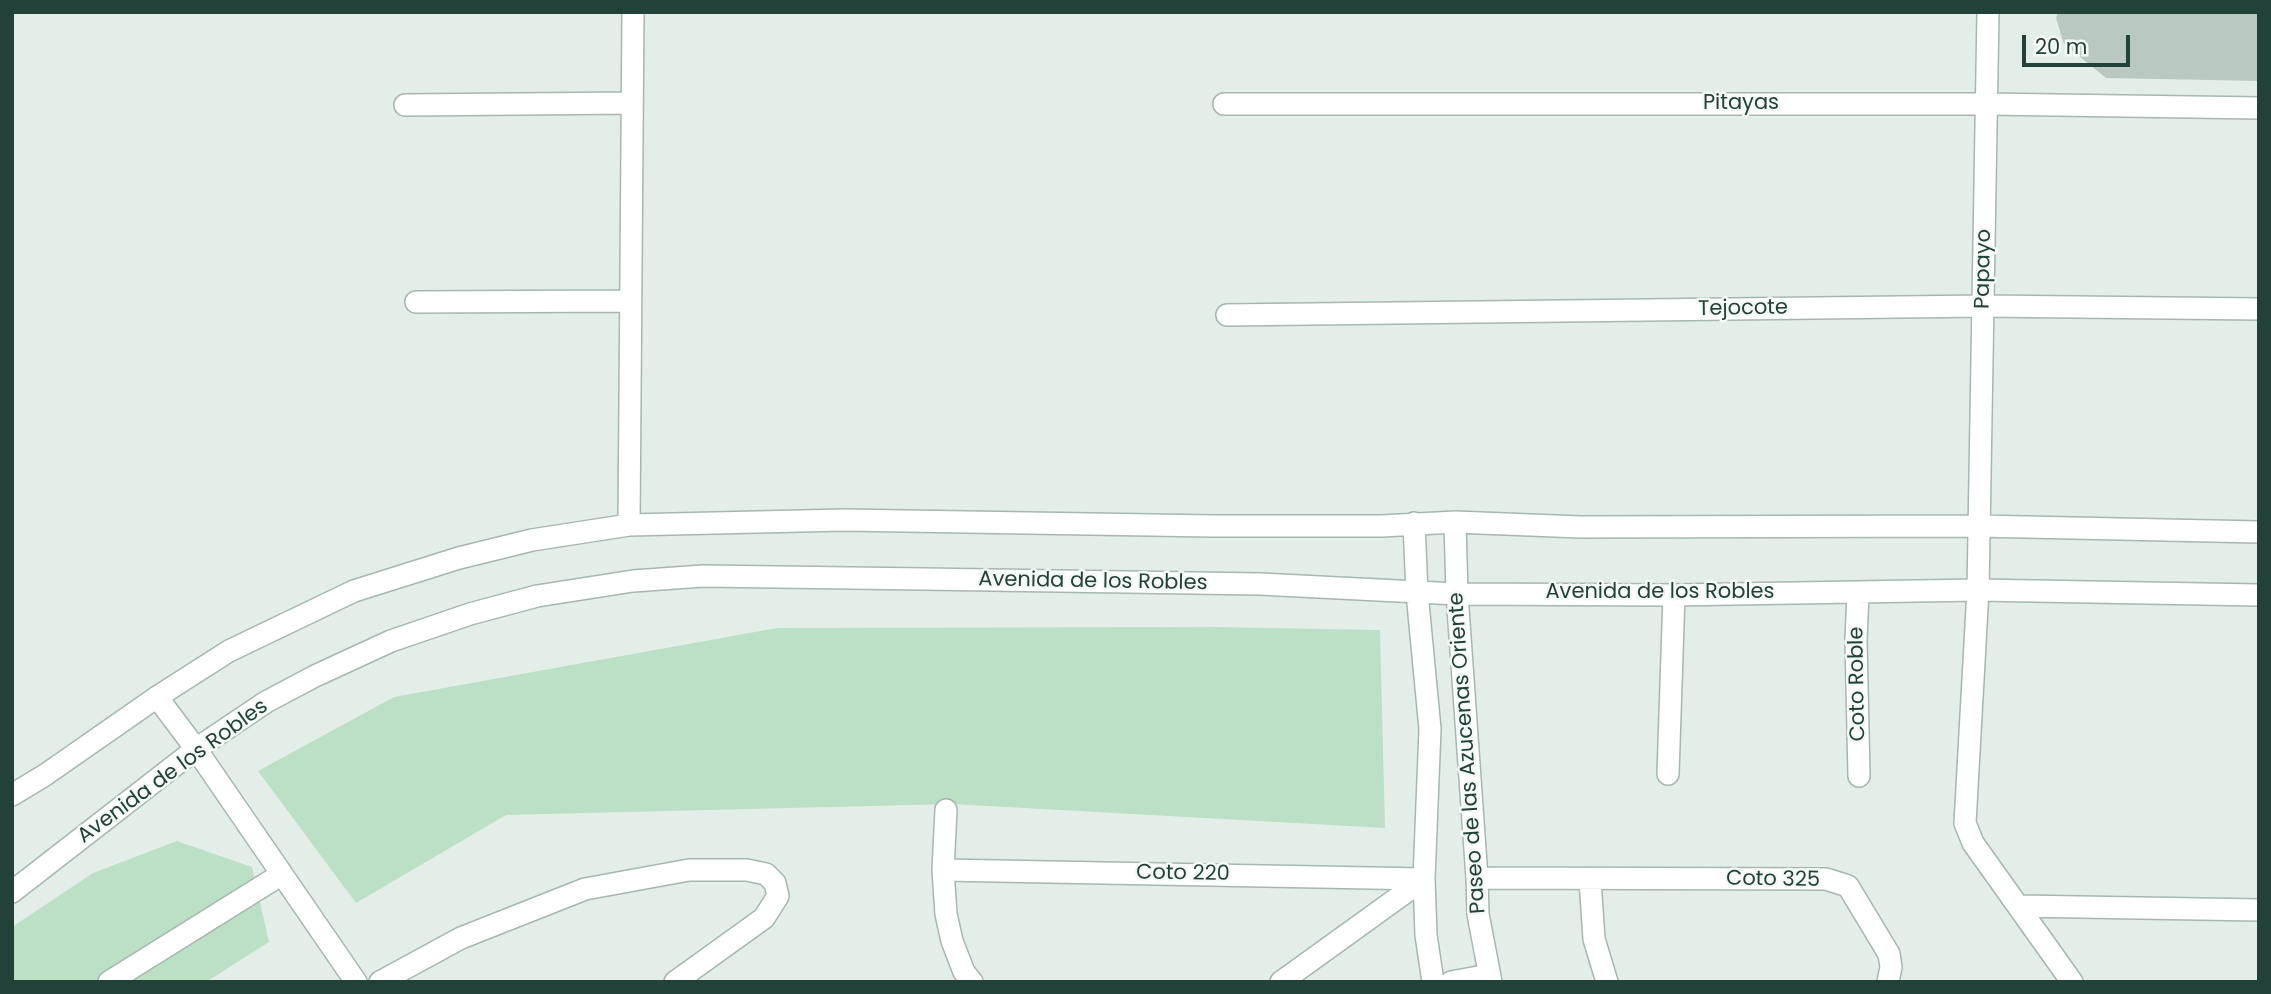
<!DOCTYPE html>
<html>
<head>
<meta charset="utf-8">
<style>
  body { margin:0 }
  #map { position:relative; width:2271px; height:994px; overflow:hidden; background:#e4eee9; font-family:Poppins,sans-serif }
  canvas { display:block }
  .frame { position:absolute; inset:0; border:14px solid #224138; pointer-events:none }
  .scale { position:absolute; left:2022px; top:35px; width:108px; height:32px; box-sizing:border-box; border:4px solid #224138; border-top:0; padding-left:9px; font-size:21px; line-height:24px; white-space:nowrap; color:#224138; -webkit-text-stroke:5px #f5faf7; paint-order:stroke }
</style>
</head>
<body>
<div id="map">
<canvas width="2271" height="994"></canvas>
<div class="frame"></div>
<div class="scale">20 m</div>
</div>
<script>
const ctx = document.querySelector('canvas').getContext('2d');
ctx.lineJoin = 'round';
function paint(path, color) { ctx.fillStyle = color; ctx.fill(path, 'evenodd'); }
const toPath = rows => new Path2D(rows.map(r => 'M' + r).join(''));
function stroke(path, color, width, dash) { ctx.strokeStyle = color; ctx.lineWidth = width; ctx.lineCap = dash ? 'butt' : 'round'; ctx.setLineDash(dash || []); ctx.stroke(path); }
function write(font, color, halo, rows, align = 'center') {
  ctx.font = font + ' Poppins,sans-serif'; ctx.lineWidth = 5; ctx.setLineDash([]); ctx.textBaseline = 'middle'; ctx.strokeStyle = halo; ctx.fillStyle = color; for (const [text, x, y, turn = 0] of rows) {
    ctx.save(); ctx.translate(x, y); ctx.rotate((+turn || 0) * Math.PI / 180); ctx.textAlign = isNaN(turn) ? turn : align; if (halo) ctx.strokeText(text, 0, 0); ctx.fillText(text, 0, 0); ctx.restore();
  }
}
paint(toPath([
  [1214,627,1380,630,1385,828,952,804,506,815,356,903,258,771,394,697,777,628],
  [177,841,252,867,269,942,206,982,12,982,12,927,93,873]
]), '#bce0c5');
paint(toPath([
  [2058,12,2259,12,2259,81,2106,78,2064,44,2056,18]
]), '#b9c9c2');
const minor = toPath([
  [1988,12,1978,590,1965,823,1973,843,2072,982],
  [1224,104,1987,104,2259,108],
  [405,105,632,103],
  [416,302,630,301],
  [1227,315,1984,306,2259,309],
  [1455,522,1457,594,1477,878,1478,914,1491,982],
  [1414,523,1417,593,1430,729,1424,879,1426,935,1433,982],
  [629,525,633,12],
  [1858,593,1856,640,1859,776],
  [157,697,196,749,356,982],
  [1668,774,1674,595],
  [12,795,45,775,157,697,229,651,354,591,459,558,532,540,629,525,844,520,1212,526,1382,526,1455,522,1580,527,1979,526,2259,532],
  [946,810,943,870,946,914,952,941,964,972,972,982],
  [943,870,1424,879],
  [1477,878,1826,879,1848,886,1889,954,1891,967,1888,982],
  [1590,880,1594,939,1607,982],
  [12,892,196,749,266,702,315,676,391,641,470,614,537,596,633,581,703,576,924,579,1260,584,1457,594,1674,595,1978,590,2259,595],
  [2019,906,2259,910],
  [109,982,282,874],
  [380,982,461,938,585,889,689,870,747,870,766,874,775,883,778,896,764,918,675,982],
  [1281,982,1424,879],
  [1451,982,1489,975]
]);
stroke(minor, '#a6b7b0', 24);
stroke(minor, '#fff', 21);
write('21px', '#224138', '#f5faf7', [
  ["Pitayas",1741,104],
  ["Papayo",1984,269,-89],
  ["Tejocote",1743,309,-1],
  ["Avenida de los Robles",1093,582,1],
  ["Avenida de los Robles",1660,593],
  ["Coto Roble",1858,684,-91],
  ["Paseo de las Azucenas Oriente",1468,753,-94],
  ["Avenida de los Robles",173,772,-36],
  ["Coto 220",1183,874,1],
  ["Coto 325",1773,880,1]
]);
</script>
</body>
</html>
